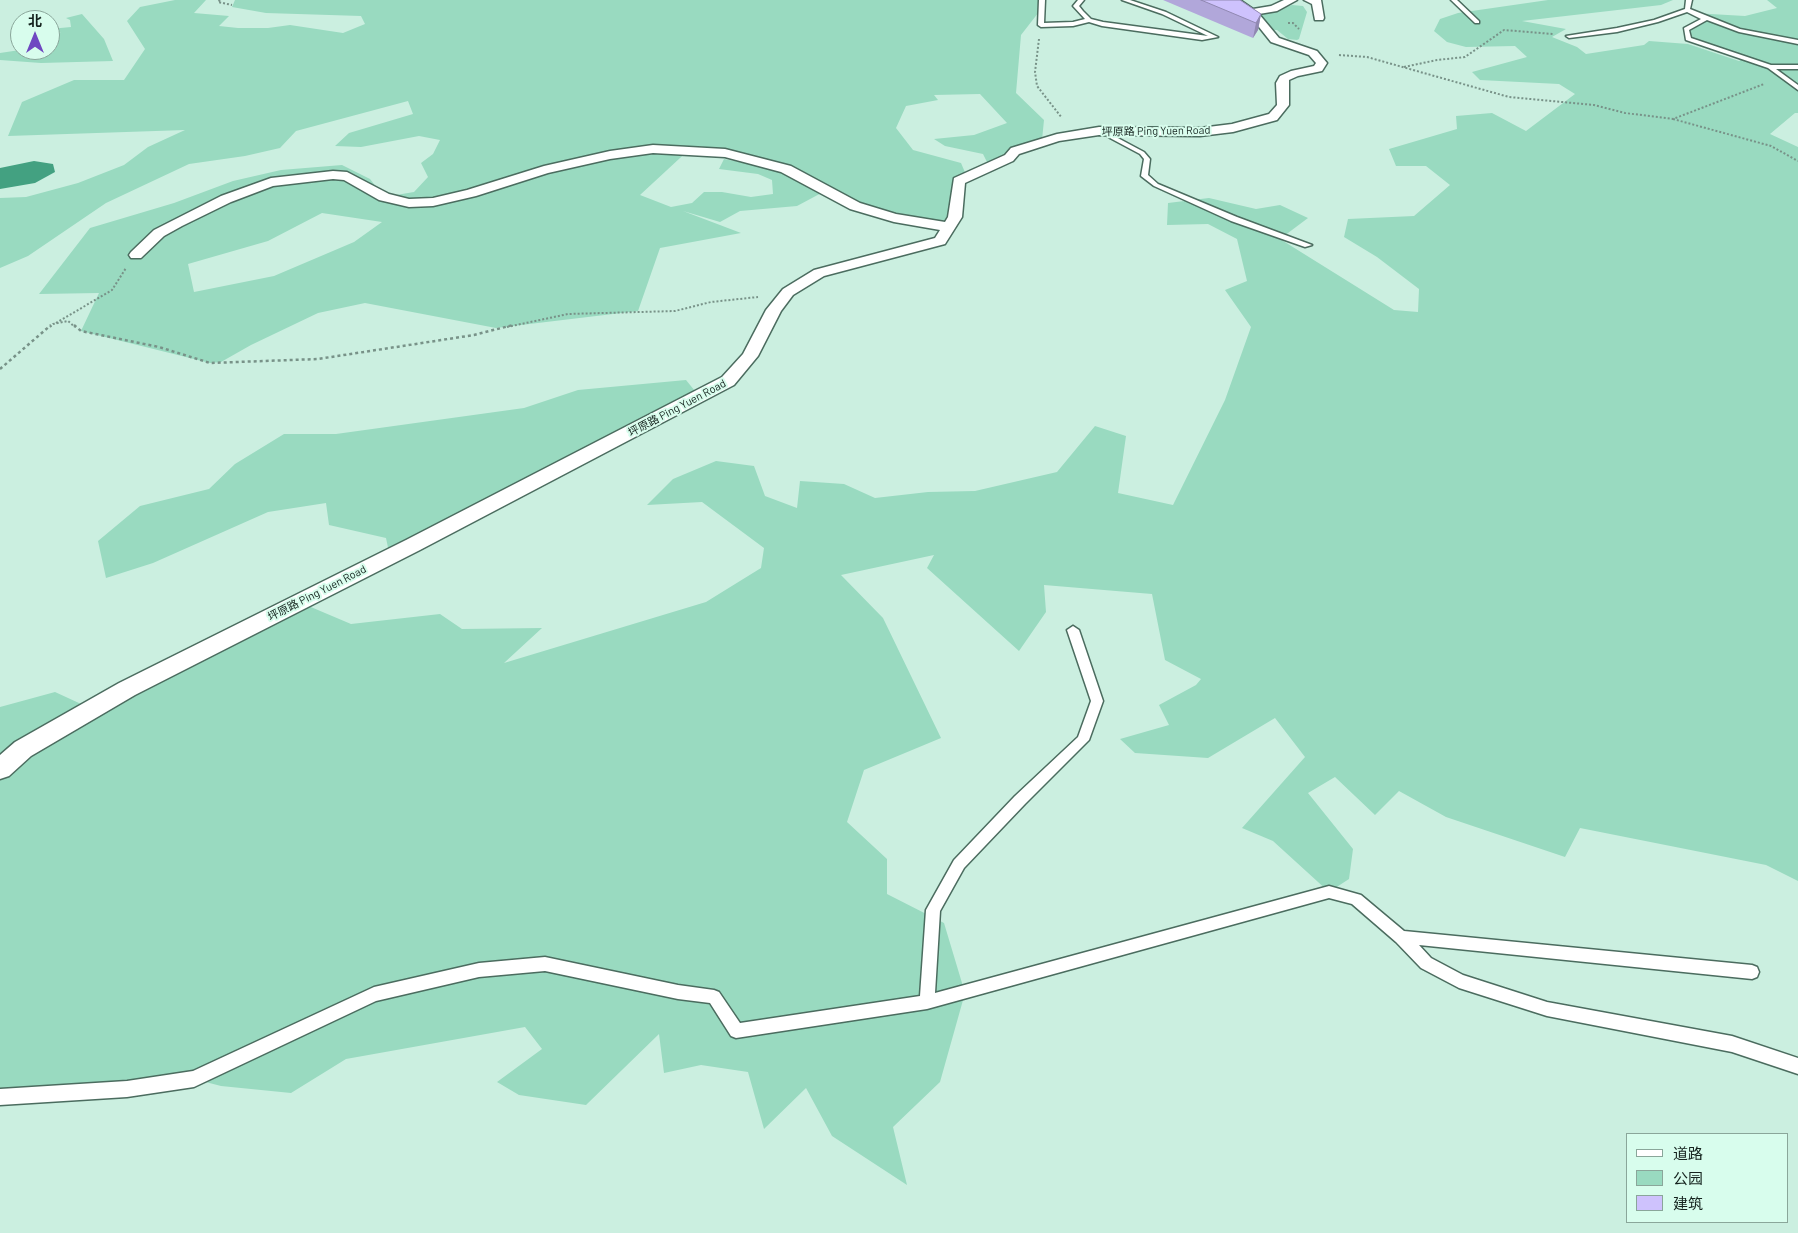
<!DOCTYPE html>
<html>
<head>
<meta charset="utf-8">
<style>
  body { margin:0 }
  #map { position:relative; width:1798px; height:1233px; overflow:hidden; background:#cbefe0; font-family:Barlow,"Noto Sans SC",sans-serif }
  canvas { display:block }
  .legend { position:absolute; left:1626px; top:1133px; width:162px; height:90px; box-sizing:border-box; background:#d8fded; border:1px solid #8aa69a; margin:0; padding:6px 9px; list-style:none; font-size:15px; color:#15231e }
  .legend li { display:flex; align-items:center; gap:10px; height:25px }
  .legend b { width:25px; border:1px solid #8aa69a }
  .north { position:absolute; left:10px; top:10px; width:50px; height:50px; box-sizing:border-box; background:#d8fded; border:1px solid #8aa69a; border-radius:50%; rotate:0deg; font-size:14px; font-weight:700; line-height:20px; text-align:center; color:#15231e }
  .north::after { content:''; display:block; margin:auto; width:18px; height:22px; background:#6f48c1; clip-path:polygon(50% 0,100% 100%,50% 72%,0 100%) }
</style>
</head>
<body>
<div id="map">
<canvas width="1798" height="1233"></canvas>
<ul class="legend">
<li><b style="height:6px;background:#fff"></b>道路</li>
<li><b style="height:14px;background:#99dac0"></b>公园</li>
<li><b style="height:14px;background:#cec2fd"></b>建筑</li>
</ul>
<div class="north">北</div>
</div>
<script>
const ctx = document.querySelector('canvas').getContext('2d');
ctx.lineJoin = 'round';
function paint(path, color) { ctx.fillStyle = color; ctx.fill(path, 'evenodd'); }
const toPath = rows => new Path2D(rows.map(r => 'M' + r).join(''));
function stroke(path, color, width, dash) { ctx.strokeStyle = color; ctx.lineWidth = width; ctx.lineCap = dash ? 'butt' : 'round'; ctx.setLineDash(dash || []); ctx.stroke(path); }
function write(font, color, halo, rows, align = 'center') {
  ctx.font = font + ' Barlow,"Noto Sans SC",sans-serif'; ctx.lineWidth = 4; ctx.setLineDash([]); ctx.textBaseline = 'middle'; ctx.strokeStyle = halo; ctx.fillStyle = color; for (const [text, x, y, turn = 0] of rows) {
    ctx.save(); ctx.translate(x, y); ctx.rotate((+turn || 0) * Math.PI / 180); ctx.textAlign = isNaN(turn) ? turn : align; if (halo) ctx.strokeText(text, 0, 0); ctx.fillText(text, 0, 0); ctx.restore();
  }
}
paint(toPath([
  [175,0,206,0,194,13,229,16,219,26,238,28,268,28,290,25,343,33,365,24,361,16,266,13,232,7,235,0,1041,0,1042,8,1021,35,1016,93,1044,120,1042,140,988,164,983,154,945,146,934,139,974,135,1007,123,980,94,934,95,938,100,906,106,896,128,913,150,961,163,967,177,949,227,888,216,827,190,797,206,740,211,720,222,683,211,741,233,660,248,638,311,496,328,365,303,318,313,251,345,221,362,210,363,81,331,99,293,39,294,90,228,174,203,233,181,281,170,342,165,370,179,384,197,414,192,428,177,421,163,433,154,440,140,419,136,361,147,335,146,349,133,413,114,408,101,296,131,280,148,245,156,189,164,106,203,28,256,0,268,0,198,26,197,78,183,124,165,148,147,185,130,8,136,22,102,74,80,124,80,145,49,127,21,140,7],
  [693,146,715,148,754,160,745,163,724,159,719,169,758,174,772,180,773,194,751,197,722,192,704,192,692,203,671,207,640,195],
  [322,213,382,222,354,242,274,276,194,292,188,264,268,241],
  [1548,0,1673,0,1661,5,1522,21,1566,29,1552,37,1577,47,1586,54,1644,45,1649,41,1688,44,1739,61,1743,58,1693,41,1685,32,1704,20,1693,13,1745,16,1777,8,1767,0,1798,0,1798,113,1795,113,1770,134,1798,147,1798,881,1766,865,1580,828,1565,857,1446,817,1399,791,1375,815,1335,777,1308,793,1353,849,1349,879,1329,892,1273,841,1242,828,1305,757,1275,718,1208,758,1135,753,1120,739,1169,725,1159,705,1196,685,1201,679,1165,660,1152,594,1044,585,1046,612,1019,651,927,568,934,555,841,575,883,618,941,738,864,770,847,822,887,859,887,894,944,923,965,993,940,1082,893,1127,907,1185,832,1136,806,1088,764,1129,748,1072,701,1065,664,1073,659,1034,586,1105,519,1095,497,1082,542,1049,525,1027,346,1059,291,1093,221,1086,194,1079,0,1094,0,707,55,692,92,709,299,602,351,624,440,614,462,629,542,628,504,663,706,602,761,568,764,548,702,502,647,505,673,479,716,461,754,466,765,496,797,508,800,481,844,484,875,498,928,492,975,491,1057,472,1095,426,1126,436,1118,493,1173,505,1225,400,1251,327,1225,290,1247,281,1237,239,1208,224,1167,225,1168,203,1209,198,1256,209,1280,205,1308,218,1280,239,1394,310,1418,312,1419,289,1377,257,1344,237,1348,219,1414,216,1450,185,1426,166,1396,166,1389,149,1457,129,1456,116,1492,113,1526,131,1575,94,1559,84,1480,80,1472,72,1527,57,1515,46,1466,47,1447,42,1434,31,1440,19,1458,13],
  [1292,5,1303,6,1307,12,1299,39,1297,40,1288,39,1277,30,1272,30,1261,15],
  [82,14,104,39,113,61,41,63,0,60,0,53,20,50,50,50,50,36,61,32,50,32,50,29,71,27,70,20,66,18],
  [686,380,699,396,390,557,386,538,329,525,326,503,268,512,153,563,106,578,98,541,140,506,209,489,235,464,284,434,336,434,524,408,578,390]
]), '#99dac0');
paint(toPath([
  [34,161,53,164,55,172,35,183,0,189,0,168]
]), '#43a181');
const service = toPath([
  [1039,0,1045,0,1044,23,1073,22,1085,19,1073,6,1078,0,1084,0,1079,6,1083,11,1091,19,1103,22,1208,36,1162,14,1122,0,1130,0,1166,12,1218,37,1202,40,1102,26,1089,22,1073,26,1041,27,1038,25,1039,0],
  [1451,0,1457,0,1479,21,1479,23,1475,23,1451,0],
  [1686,0,1692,0,1690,9,1740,29,1798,40,1798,44,1739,32,1707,20,1689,30,1691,38,1771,65,1798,65,1798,69,1776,69,1798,85,1798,90,1768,68,1686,40,1684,28,1701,19,1687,12,1658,22,1617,32,1569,38,1566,36,1617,28,1654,20,1685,9,1686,0],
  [1103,130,1107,130,1114,136,1144,152,1150,159,1148,175,1158,184,1237,217,1312,245,1305,247,1231,221,1154,186,1141,176,1144,159,1140,154,1110,138,1103,132,1103,130],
  [1073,626,1079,630,1103,701,1089,740,1025,804,964,868,940,911,935,993,1329,886,1361,895,1404,931,1752,965,1757,967,1759,972,1757,977,1752,979,1419,945,1431,958,1463,975,1547,1002,1732,1036,1798,1058,1798,1074,1732,1052,1547,1016,1459,988,1421,968,1396,942,1352,904,1329,898,927,1009,736,1038,731,1036,710,1003,678,999,545,971,479,977,376,1001,194,1087,127,1097,0,1105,0,1089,127,1081,193,1071,374,987,479,963,545,957,678,985,714,990,719,992,740,1023,920,996,926,910,954,860,1015,796,1078,737,1091,701,1067,630,1073,626]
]);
const minor = toPath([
  [1229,0,1240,0,1253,9,1271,6,1284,0,1297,0,1277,11,1259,14,1279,38,1317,51,1327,63,1322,71,1298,76,1289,80,1289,105,1277,120,1233,132,1200,136,1099,135,1059,141,1019,154,1013,161,965,183,962,217,945,244,824,276,793,295,781,311,758,356,734,385,420,550,135,695,31,756,9,776,0,779,0,755,15,742,119,683,406,540,722,377,743,354,766,310,783,289,814,270,935,238,940,230,894,222,850,209,781,172,725,157,653,153,610,159,548,173,476,196,433,206,409,207,379,200,344,180,333,179,273,186,231,202,182,226,164,236,141,258,131,258,129,255,131,252,154,230,221,196,271,178,333,171,347,172,389,194,409,199,433,198,467,190,544,166,610,151,653,145,725,149,791,166,860,203,896,214,945,222,948,217,954,178,1005,155,1011,148,1057,134,1099,127,1200,128,1232,124,1269,114,1277,105,1276,83,1280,76,1291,71,1314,66,1316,63,1309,55,1271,42,1251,17,1229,0],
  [1304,0,1321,0,1324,18,1323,20,1315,20,1312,4,1304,0]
]);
stroke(service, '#4b6c5f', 3);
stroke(minor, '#4b6c5f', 3);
stroke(toPath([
  [220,0,218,2,232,5],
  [1288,23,1293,23,1299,29],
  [1039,39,1035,72,1037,86,1062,118],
  [1339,55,1367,57,1509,97,1594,105,1625,113,1673,119,1764,84],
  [1404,67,1437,60,1465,57,1504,30,1553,34],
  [1673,119,1771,146,1798,161],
  [56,323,112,290,126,268],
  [50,327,53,324,68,321,75,327],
  [507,327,568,314,675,311,711,302,758,297]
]), '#789288', 2, [2, 2]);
stroke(toPath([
  [74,325,81,331,159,347,210,363,318,359,474,335,513,325],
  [0,369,51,325]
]), '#789288', 2.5, [3, 3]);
paint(service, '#fff');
paint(minor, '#fff');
paint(toPath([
  [1163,0,1240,0,1261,14,1258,30,1253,38]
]), '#b1a7da');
paint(toPath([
  [1261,14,1258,30,1253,38,1256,23]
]), '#9088b1');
const building = toPath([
  [1201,0,1240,0,1261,14,1256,23,1201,0]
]);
paint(building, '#cec2fd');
stroke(building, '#9088b1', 1);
write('11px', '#15231e', '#d8fded', [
  ["坪原路 Ping Yuen Road",1156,131,-1],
  ["坪原路 Ping Yuen Road",677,408,-28],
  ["坪原路 Ping Yuen Road",317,593,-27]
]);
</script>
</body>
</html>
